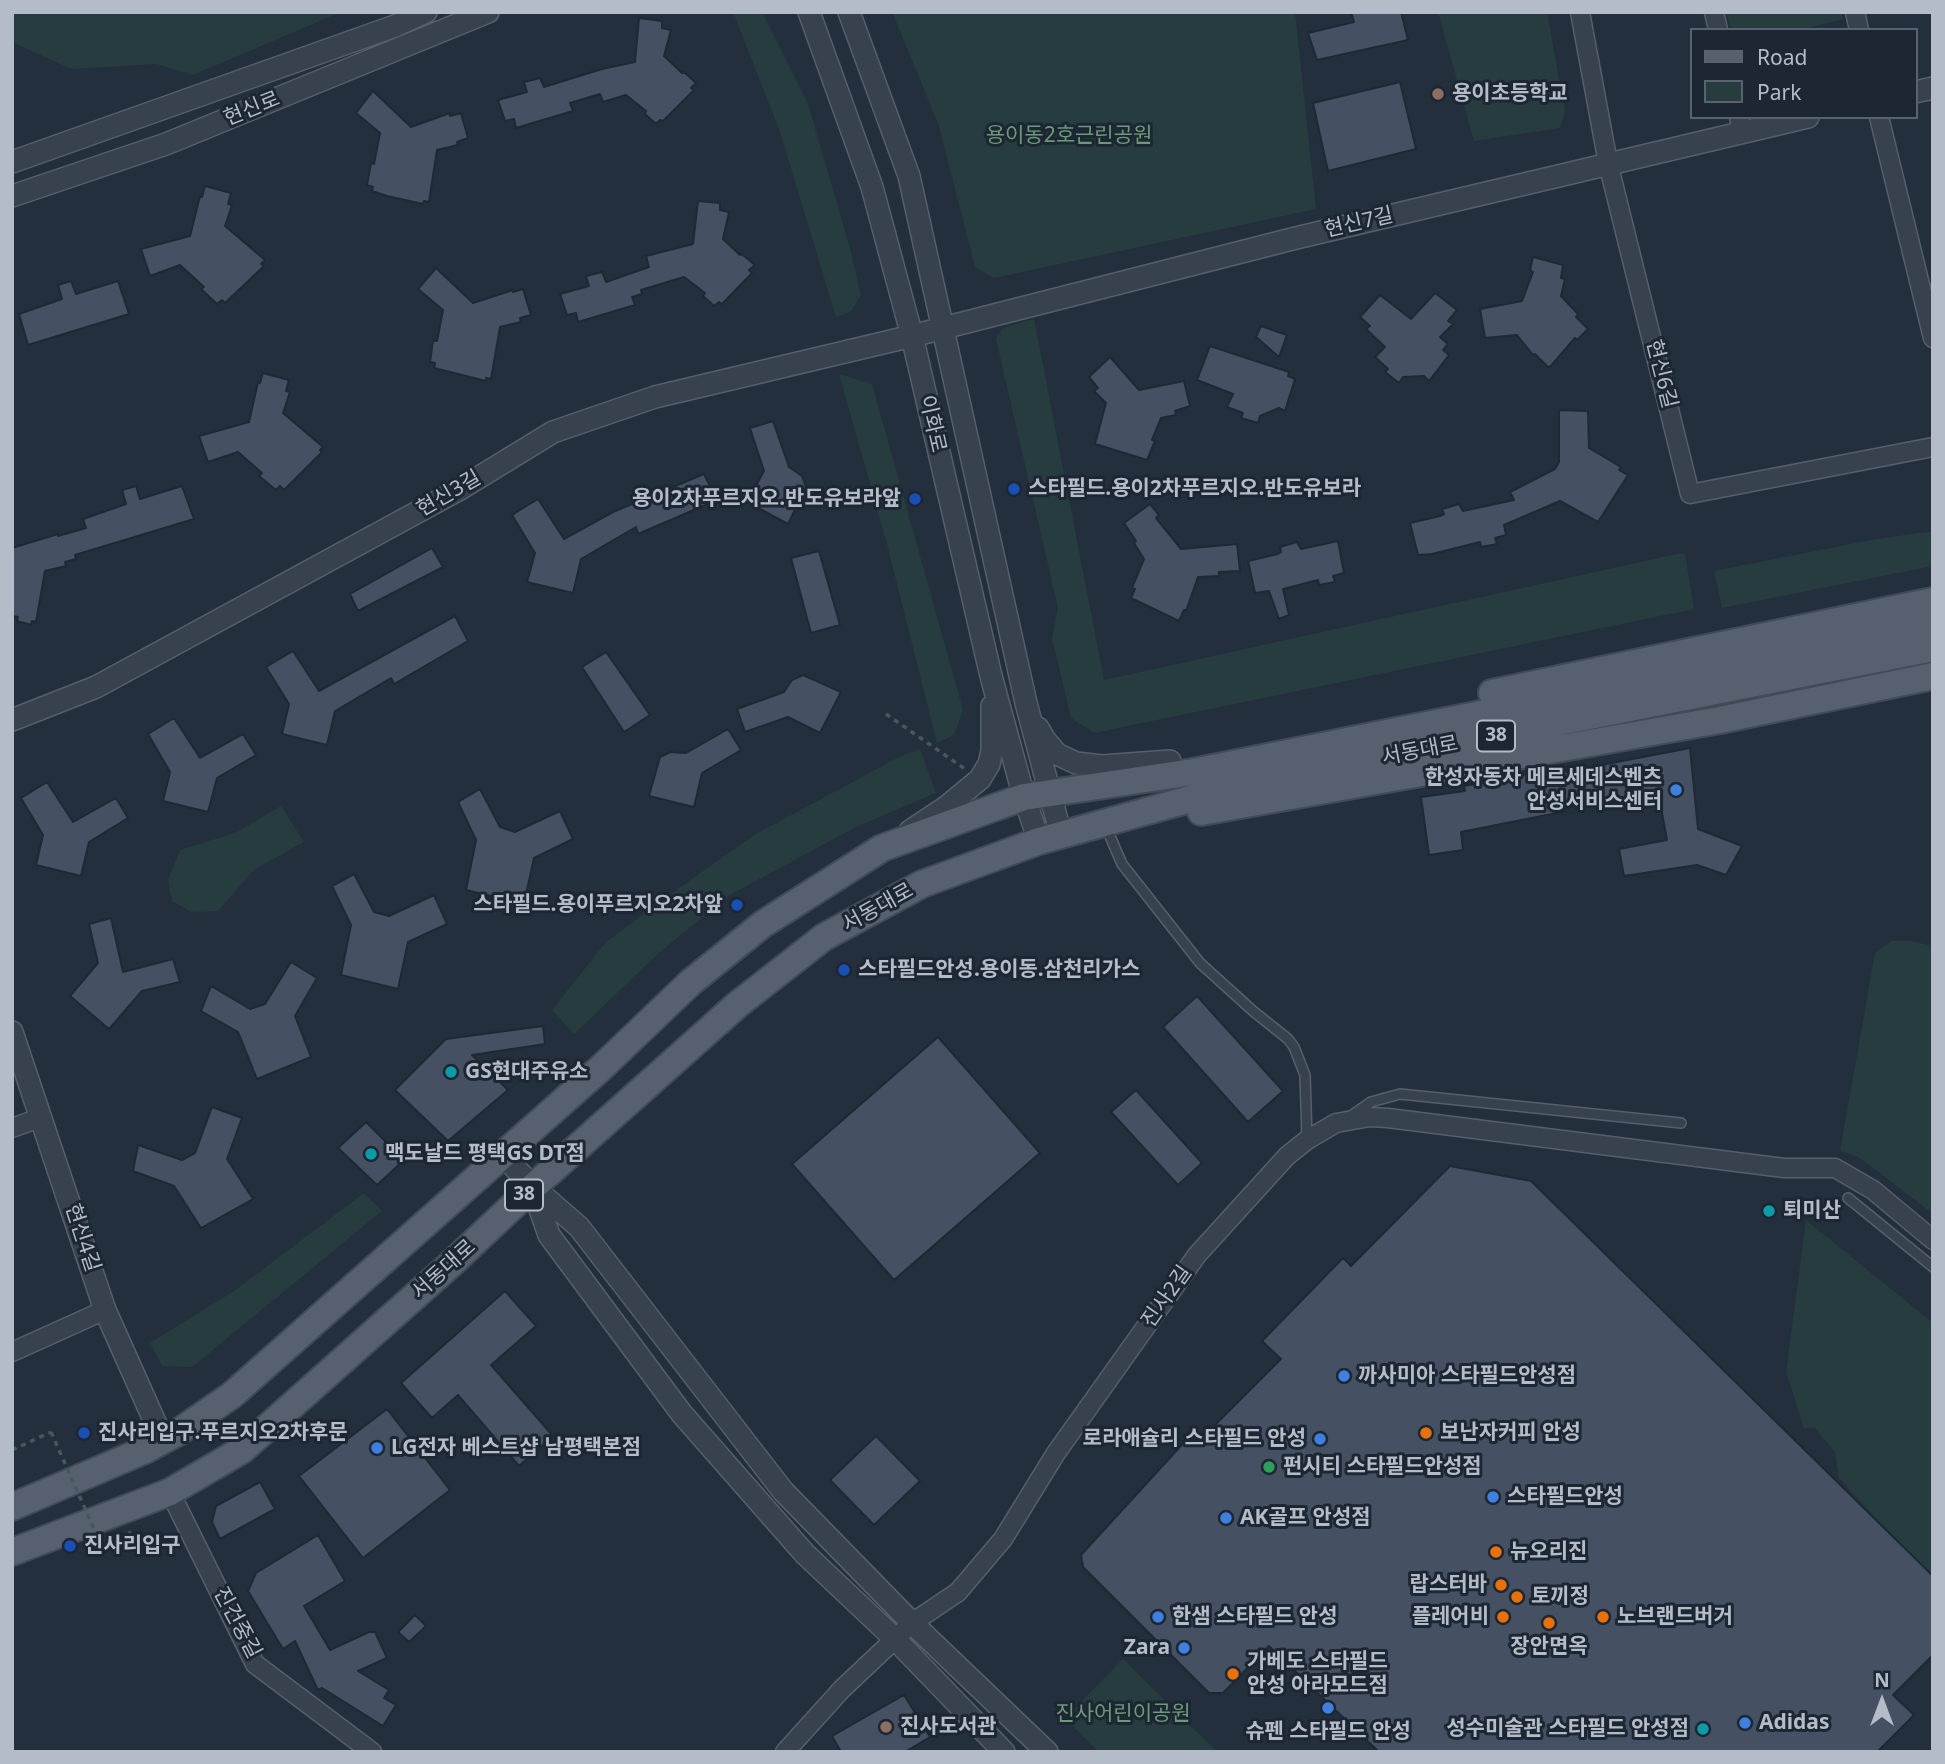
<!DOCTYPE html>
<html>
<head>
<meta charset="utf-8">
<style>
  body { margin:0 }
  #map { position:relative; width:1945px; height:1764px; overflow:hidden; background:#242f3e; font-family:"Noto Sans",sans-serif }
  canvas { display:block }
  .frame { position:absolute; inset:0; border:14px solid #b4bcc9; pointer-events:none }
  .legend { position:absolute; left:1690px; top:28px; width:228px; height:91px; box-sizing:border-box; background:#1d2633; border:2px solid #59626f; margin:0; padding:9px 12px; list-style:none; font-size:21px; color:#b4bcc9 }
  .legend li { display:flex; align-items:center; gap:14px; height:35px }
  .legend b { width:35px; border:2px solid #59626f }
  .north { position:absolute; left:1847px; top:1666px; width:70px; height:70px; -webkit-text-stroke:5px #1d2633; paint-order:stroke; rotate:0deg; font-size:19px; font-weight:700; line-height:28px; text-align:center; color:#b4bcc9 }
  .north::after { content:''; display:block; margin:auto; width:24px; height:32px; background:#b4bcc9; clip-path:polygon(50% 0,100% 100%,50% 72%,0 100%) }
</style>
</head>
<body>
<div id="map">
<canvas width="1945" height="1764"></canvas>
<div class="frame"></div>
<ul class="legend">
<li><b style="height:9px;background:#56606e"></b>Road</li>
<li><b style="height:19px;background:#263c3f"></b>Park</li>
</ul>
<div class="north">N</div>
</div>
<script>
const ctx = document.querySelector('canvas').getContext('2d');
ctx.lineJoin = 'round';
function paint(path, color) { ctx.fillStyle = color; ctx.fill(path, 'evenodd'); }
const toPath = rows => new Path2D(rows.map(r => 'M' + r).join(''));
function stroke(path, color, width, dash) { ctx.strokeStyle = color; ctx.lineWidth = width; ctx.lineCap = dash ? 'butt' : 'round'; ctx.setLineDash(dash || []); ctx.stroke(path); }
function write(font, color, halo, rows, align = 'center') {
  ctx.font = font + ' "Noto Sans","Noto Sans KR",sans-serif'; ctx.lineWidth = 6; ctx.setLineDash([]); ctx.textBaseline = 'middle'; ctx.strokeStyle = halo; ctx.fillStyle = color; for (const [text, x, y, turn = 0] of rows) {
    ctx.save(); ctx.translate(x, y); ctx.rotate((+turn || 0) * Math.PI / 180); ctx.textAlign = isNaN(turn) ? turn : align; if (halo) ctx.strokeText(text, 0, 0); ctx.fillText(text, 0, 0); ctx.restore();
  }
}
paint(toPath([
  [12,12,341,12,193,75,156,64,71,69,12,42],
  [733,12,762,12,808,104,850,248,861,295,851,311,836,317,780,132],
  [892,12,1295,12,1316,209,994,278,975,267,939,126],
  [1438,12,1547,12,1565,112,1560,128,1474,141],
  [1726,12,1841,12,1843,19,1800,30,1732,30],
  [1034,319,1104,680,1677,554,1685,554,1694,609,1094,733,1071,718,1052,638,1058,608,996,339,1003,328],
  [839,374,872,384,963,710,954,735,937,743,887,544],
  [1933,531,1933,566,1722,608,1714,571,1871,540],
  [920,749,936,793,856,827,728,896,659,953,574,1034,552,1010,606,942,682,886,754,835,901,756],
  [281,806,304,842,255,869,218,911,191,912,172,901,168,880,180,850,235,833],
  [1891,941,1910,941,1933,946,1933,1214,1876,1170,1858,1157,1840,1151,1875,953],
  [364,1193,382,1211,192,1367,162,1366,150,1343,234,1291],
  [1806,1220,1933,1323,1933,1581,1839,1478,1835,1452,1815,1428,1804,1428,1786,1372],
  [1123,1659,1217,1752,1099,1752,1065,1718]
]), '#263c3f');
const building = toPath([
  [1351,12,1401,12,1408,40,1317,60,1308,33,1354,22,1351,12],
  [639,18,662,21,662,28,671,30,664,56,682,73,684,72,696,83,691,88,694,90,663,121,660,120,656,124,645,114,646,111,626,95,603,102,600,94,570,103,573,111,516,128,514,119,505,121,498,100,527,92,524,82,540,78,544,87,602,69,635,62,639,18],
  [1400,82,1416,149,1328,171,1313,103,1400,82],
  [373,91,411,127,450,113,450,116,461,113,468,138,457,142,458,145,437,150,429,202,424,201,423,204,387,196,372,191,373,187,367,185,371,163,374,164,380,133,356,113,373,91],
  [205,186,231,193,228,204,232,205,225,226,265,260,261,264,264,266,225,303,222,300,217,304,201,289,204,287,180,265,150,276,141,249,190,236,200,196,202,197,205,186],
  [698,201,720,203,720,210,729,212,723,239,740,255,742,254,755,265,749,270,752,273,722,304,719,302,714,306,703,296,705,293,684,277,641,290,642,294,632,297,635,305,578,322,576,313,567,315,560,294,589,286,586,276,602,272,606,282,649,267,646,256,693,244,698,201],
  [1533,257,1563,265,1561,278,1565,279,1561,296,1578,314,1576,317,1588,329,1577,340,1575,338,1549,368,1535,354,1533,355,1517,335,1485,338,1480,309,1522,301,1533,272,1530,270,1533,257],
  [436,268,473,303,513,290,513,292,523,289,531,315,520,318,521,322,500,327,491,379,486,378,486,381,434,368,435,363,430,362,433,340,437,341,443,310,418,289,436,268],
  [71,281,76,294,118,281,129,314,28,345,19,314,62,299,58,285,71,281],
  [1435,293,1457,310,1448,321,1453,324,1440,337,1448,344,1443,350,1449,355,1429,381,1424,376,1403,377,1399,383,1385,372,1388,369,1375,357,1385,347,1366,329,1370,326,1360,317,1380,295,1411,319,1435,293],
  [1261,326,1287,335,1279,357,1256,337,1261,326],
  [1210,346,1289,372,1288,376,1295,379,1285,411,1279,408,1260,416,1258,423,1241,418,1243,413,1227,407,1233,394,1197,380,1210,346],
  [1110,357,1139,390,1184,381,1190,406,1175,411,1176,415,1161,418,1152,440,1155,441,1147,460,1095,444,1106,403,1094,391,1098,388,1089,377,1110,357],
  [263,373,289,380,286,391,290,392,283,413,323,447,320,450,322,452,284,490,280,486,276,490,259,476,262,473,238,452,208,462,199,436,249,422,258,382,260,383,263,373],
  [1559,410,1588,411,1589,448,1621,467,1619,470,1628,475,1598,522,1560,501,1504,525,1506,535,1495,538,1497,544,1481,547,1480,542,1432,554,1418,555,1410,523,1440,516,1444,514,1442,509,1459,504,1463,511,1514,500,1510,492,1555,469,1559,462,1559,410],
  [773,421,789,467,802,476,806,487,788,524,747,502,764,471,750,428,773,421],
  [704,474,717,500,638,534,636,527,581,559,573,593,527,582,535,553,512,515,538,499,564,539,613,512,704,474],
  [136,486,140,499,182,486,194,519,75,555,76,559,65,562,66,566,45,571,36,622,32,621,31,625,17,621,18,617,12,616,12,548,58,534,58,536,86,528,83,519,126,504,122,490,136,486],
  [1150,504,1159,515,1156,518,1181,549,1237,544,1240,571,1219,572,1219,576,1198,577,1186,611,1184,610,1179,621,1131,598,1135,589,1132,588,1144,559,1134,543,1136,541,1124,523,1150,504],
  [1338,541,1344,573,1333,576,1335,582,1319,585,1318,580,1283,589,1289,615,1279,619,1269,591,1255,593,1248,561,1278,554,1281,552,1280,547,1297,542,1301,549,1338,541],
  [432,548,443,567,358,611,350,594,432,548],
  [819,551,840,625,811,633,791,558,819,551],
  [455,616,468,641,394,684,391,678,335,711,327,745,282,734,289,704,266,667,293,651,319,691,455,616],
  [606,652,650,715,624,732,582,667,606,652],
  [803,675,841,692,820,733,788,717,745,732,737,709,784,692,792,680,803,675],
  [174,718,200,758,243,734,256,755,217,778,208,812,163,801,170,772,148,734,174,718],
  [728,729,741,750,702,773,694,807,649,796,660,757,670,752,686,753,728,729],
  [1690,748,1698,829,1742,846,1726,875,1697,865,1624,876,1619,849,1667,840,1658,791,1561,808,1562,812,1461,832,1463,850,1429,855,1421,797,1465,791,1464,786,1553,769,1554,774,1690,748],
  [47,782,73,822,116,798,128,818,89,842,81,876,36,865,43,835,21,798,47,782],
  [480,789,500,827,515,832,560,811,573,839,534,858,524,904,466,890,476,840,458,802,480,789],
  [354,874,374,912,389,916,434,895,447,924,408,942,398,989,341,975,351,925,332,886,354,874],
  [111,918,123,972,173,959,180,982,142,991,109,1029,70,996,98,963,89,924,111,918],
  [291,962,317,978,295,1016,311,1057,257,1079,238,1032,201,1011,211,986,250,1009,265,1004,291,962],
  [1197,996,1283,1091,1248,1122,1163,1027,1197,996],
  [543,1026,545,1044,472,1055,508,1090,448,1141,395,1090,446,1039,543,1026],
  [938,1037,1040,1153,894,1280,792,1164,938,1037],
  [1136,1090,1202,1163,1178,1185,1111,1112,1136,1090],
  [212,1107,242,1118,227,1159,253,1199,201,1228,174,1186,133,1171,138,1145,182,1160,195,1153,212,1107],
  [366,1122,404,1160,377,1185,338,1148,366,1122],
  [1450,1166,1531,1181,1933,1576,1933,1655,1893,1695,1914,1715,1877,1752,1379,1752,1269,1646,1223,1693,1209,1693,1083,1567,1081,1555,1188,1438,1204,1436,1281,1359,1262,1341,1343,1258,1351,1266,1450,1166],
  [505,1291,536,1326,491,1365,553,1436,519,1466,458,1395,432,1418,401,1383,505,1291],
  [387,1409,450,1490,363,1558,299,1476,387,1409],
  [876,1436,920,1481,874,1525,830,1480,876,1436],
  [260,1482,275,1509,220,1539,212,1522,216,1506,260,1482],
  [318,1535,345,1581,304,1606,330,1650,369,1632,375,1632,387,1658,358,1671,389,1690,384,1698,396,1705,383,1726,322,1688,318,1690,295,1641,283,1649,248,1591,256,1573,318,1535],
  [415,1615,426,1626,409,1642,398,1632,415,1615],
  [904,1695,930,1737,905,1752,841,1752,832,1736,904,1695]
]);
paint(building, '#455162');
stroke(building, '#1f2835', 2);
const service = toPath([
  [1106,827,1122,864,1200,963,1253,1011,1288,1039,1294,1047,1305,1075,1307,1139],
  [1351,1116,1371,1102,1400,1094,1681,1123],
  [1848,1198,1933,1267]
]);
const minor = toPath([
  [1580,12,1608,163,1690,494,1933,447],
  [1714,12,1718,30],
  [1855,12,1859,30],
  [1739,117,1743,132],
  [1879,117,1933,338],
  [12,1128,42,1117],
  [12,1352,105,1310],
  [170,1492,255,1664,372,1752],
  [785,1752,842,1689,912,1623,958,1592,1003,1539,1056,1453,1197,1255,1287,1156,1307,1140,1336,1123,1370,1117,1388,1118,1784,1168,1835,1168,1873,1190,1933,1240]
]);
const tertiary = toPath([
  [809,12,872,187,912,336,991,676,1024,797,1039,841],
  [849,12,909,176,1026,703,1061,835],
  [1915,92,1933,88],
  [12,162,395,26,426,12],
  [12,196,166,144,488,12],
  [12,720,96,687,460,489,553,432,655,397,912,336,1296,238,1808,117],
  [1038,728,1045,740,1057,754,1076,763,1102,766,1170,761],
  [910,831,946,807,980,779,989,764,992,751,992,706],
  [12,1032,105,1310,163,1440],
  [503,1155,533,1187,579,1227,783,1491,912,1623,1047,1752],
  [533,1189,549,1235,682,1414,805,1554,895,1639,1004,1752]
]);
const primary = toPath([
  [1492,693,1933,601],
  [1201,812,1720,720,1933,676],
  [12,1507,145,1450,180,1431,232,1395,602,1067,691,982,763,924,882,848,1024,797,1193,772,1735,663,1933,626],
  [12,1552,170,1492,242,1450,451,1264,533,1187,737,1005,824,937,922,884,1039,841,1241,785,1933,648]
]);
stroke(service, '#565f6c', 12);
stroke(minor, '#565f6c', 21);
stroke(tertiary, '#565f6c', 24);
stroke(primary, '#414a57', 30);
stroke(toPath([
  [886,714,965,769],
  [12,1450,51,1432],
  [102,1547,131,1532]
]), '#44595c', 3.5, [5, 5]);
stroke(service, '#38414e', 9);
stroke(minor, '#38414e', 18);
stroke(tertiary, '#38414e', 21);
stroke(primary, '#56606e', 26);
stroke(toPath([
  [51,1432,102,1547]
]), '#44595c', 3.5, [5, 5]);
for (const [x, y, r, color] of [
  [1438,94,7,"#8d6e63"],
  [1014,489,7,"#1a4fb4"],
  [915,499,7,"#1a4fb4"],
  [1676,790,7,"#3f7fe0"],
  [737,905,7,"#1a4fb4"],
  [844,970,7,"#1a4fb4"],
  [451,1072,7,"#0f9aa8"],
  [371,1154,7,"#0f9aa8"],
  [1769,1211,7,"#0f9aa8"],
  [1344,1376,7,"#3f7fe0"],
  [84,1433,7,"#1a4fb4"],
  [1426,1433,7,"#e8710a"],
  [1320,1439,7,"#3f7fe0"],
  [377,1448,7,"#3f7fe0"],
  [1269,1467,7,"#2e9e5b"],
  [1493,1497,7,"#3f7fe0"],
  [1226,1518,7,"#3f7fe0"],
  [70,1546,7,"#1a4fb4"],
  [1496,1552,7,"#e8710a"],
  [1501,1585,7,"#e8710a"],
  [1517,1597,7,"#e8710a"],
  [1158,1617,7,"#3f7fe0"],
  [1503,1617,7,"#e8710a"],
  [1603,1617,7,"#e8710a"],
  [1549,1623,7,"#e8710a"],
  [1184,1648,7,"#3f7fe0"],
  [1233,1674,7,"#e8710a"],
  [1328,1708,7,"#3f7fe0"],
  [1745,1723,7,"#3f7fe0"],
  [886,1727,7,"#8d6e63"],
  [1703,1729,7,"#0f9aa8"]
]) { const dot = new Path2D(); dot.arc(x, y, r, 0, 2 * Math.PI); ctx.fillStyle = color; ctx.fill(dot); stroke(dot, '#1d2633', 2.5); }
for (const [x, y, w] of [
  [1496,736,38],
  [524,1195,38]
]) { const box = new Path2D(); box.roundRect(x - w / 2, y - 15.5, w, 31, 5); ctx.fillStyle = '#1d2633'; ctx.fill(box); stroke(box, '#b4bcc9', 2); }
write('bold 19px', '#b4bcc9', null, [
  ["38",1496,736],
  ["38",524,1195]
]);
write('bold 21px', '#b4bcc9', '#1d2633', [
  ["용이초등학교",1452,94],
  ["스타필드.용이2차푸르지오.반도유보라",1028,489],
  ["용이2차푸르지오.반도유보라앞",901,499,"right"],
  ["한성자동차 메르세데스벤츠",1662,778,"right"],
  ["안성서비스센터",1662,802,"right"],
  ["스타필드.용이푸르지오2차앞",723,905,"right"],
  ["스타필드안성.용이동.삼천리가스",858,970],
  ["GS현대주유소",465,1072],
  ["맥도날드 평택GS DT점",385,1154],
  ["퇴미산",1783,1211],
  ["까사미아 스타필드안성점",1358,1376],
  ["진사리입구.푸르지오2차후문",98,1433],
  ["보난자커피 안성",1440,1433],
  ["로라애슐리 스타필드 안성",1306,1439,"right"],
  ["LG전자 베스트샵 남평택본점",391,1448],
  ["펀시티 스타필드안성점",1283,1467],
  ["스타필드안성",1507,1497],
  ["AK골프 안성점",1240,1518],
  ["진사리입구",84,1546],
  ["뉴오리진",1510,1552],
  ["랍스터바",1487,1585,"right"],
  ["토끼정",1531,1597],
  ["한샘 스타필드 안성",1172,1617],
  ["플레어비",1489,1617,"right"],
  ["노브랜드버거",1617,1617],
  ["장안면옥",1549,1647,"center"],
  ["Zara",1170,1648,"right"],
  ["가베도 스타필드",1247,1662],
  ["안성 아라모드점",1247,1686],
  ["Adidas",1759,1723],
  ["진사도서관",900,1727],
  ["성수미술관 스타필드 안성점",1689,1729,"right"],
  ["슈펜 스타필드 안성",1328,1732,"center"]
], 'left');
write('21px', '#b4bcc9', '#1d2633', [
  ["현신로",252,109,-22],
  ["현신7길",1359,223,-13],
  ["현신6길",1661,374,76],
  ["이화로",932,424,77],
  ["현신3길",449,494,-30],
  ["서동대로",1420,751,-11],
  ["서동대로",878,908,-29],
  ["현신4길",82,1238,72],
  ["서동대로",444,1270,-42],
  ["진사2길",1167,1297,-55],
  ["진건중길",237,1623,62]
]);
write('21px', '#6b9a76', '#1d2633', [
  ["용이동2호근린공원",1069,136],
  ["진사어린이공원",1123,1714]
]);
</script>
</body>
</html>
